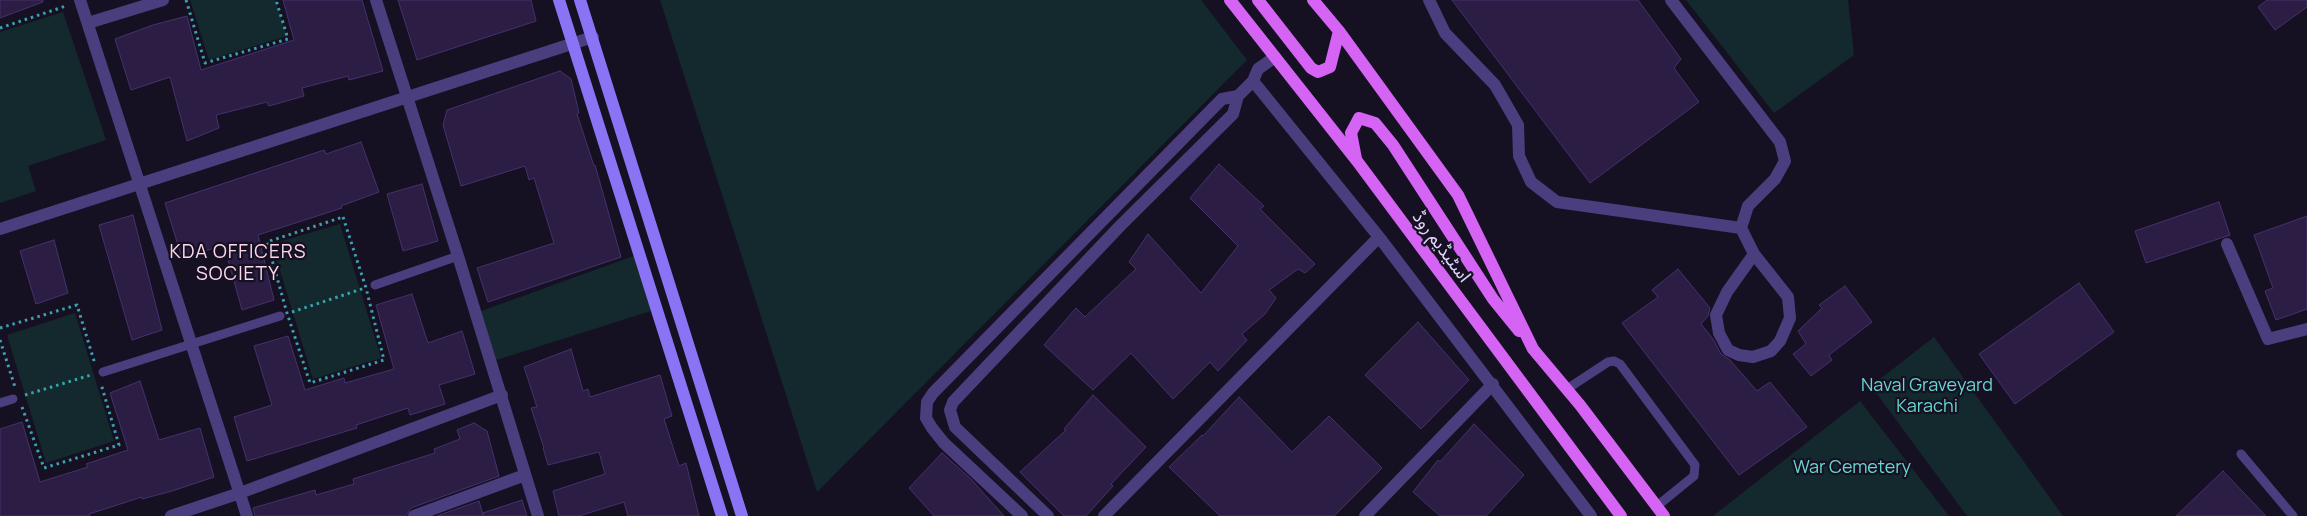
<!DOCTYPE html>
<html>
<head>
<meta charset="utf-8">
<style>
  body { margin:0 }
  canvas { display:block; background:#161023 }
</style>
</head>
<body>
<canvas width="2307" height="516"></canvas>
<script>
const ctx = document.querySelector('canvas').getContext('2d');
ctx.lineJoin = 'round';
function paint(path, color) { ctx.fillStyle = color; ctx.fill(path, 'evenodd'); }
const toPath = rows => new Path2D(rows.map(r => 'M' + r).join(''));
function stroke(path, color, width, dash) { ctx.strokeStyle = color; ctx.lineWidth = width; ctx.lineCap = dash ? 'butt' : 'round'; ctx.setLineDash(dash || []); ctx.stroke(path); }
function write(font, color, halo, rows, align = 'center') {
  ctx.font = font + ' Manrope,"Noto Sans Arabic",sans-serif'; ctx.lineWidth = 4.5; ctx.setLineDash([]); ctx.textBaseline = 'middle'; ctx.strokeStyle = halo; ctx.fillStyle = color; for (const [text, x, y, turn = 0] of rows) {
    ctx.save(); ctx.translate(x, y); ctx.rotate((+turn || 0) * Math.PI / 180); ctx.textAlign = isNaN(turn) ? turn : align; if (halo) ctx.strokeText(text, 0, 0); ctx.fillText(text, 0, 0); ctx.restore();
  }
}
paint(toPath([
  [190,0,275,0,287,36,209,60],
  [660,0,1201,0,1247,60,817,492],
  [1686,0,1848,0,1854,55,1774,113],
  [63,12,106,140,28,166,36,191,0,203,0,32],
  [340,224,381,358,313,379,272,244],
  [639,254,657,309,490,362,476,313],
  [75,313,114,441,46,463,7,335],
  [1934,337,2063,516,1967,516,1871,386],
  [1860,401,1949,516,1713,516]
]), '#13292d');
const building = toPath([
  [0,0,43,0,43,2,0,18,0,0],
  [283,0,362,0,383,71,349,80,348,76,302,88,304,96,269,106,267,102,216,115,219,128,187,141,170,77,131,90,115,39,153,25,187,16,201,70,294,40,283,0],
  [398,0,531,0,536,21,417,60,398,0],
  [1452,0,1638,0,1681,59,1674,68,1699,102,1590,183,1452,0],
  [2267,0,2307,0,2307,7,2275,30,2258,7,2267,0],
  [560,71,571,79,579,113,577,114,594,166,595,165,621,257,488,302,477,268,554,243,534,178,529,180,525,166,461,186,443,125,447,110,560,71],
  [361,142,379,192,341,206,342,208,258,235,274,300,242,310,224,245,182,258,165,203,324,150,326,154,361,142],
  [1219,164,1264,206,1260,209,1315,264,1305,273,1298,269,1269,290,1276,298,1265,314,1242,334,1247,340,1218,371,1210,362,1173,399,1131,353,1093,390,1044,345,1076,308,1085,317,1136,269,1129,262,1148,234,1201,293,1238,246,1190,198,1219,164],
  [422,184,438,241,403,251,387,194,422,184],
  [2219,202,2230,235,2146,263,2135,231,2219,202],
  [133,215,162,330,132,340,99,225,133,215],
  [2307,216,2307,309,2276,320,2265,291,2273,288,2254,235,2307,216],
  [54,240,68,293,36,304,20,251,54,240],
  [1678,269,1710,308,1708,316,1701,324,1713,339,1721,354,1730,360,1757,391,1770,382,1807,427,1739,475,1622,323,1658,297,1652,290,1678,269],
  [2079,283,2114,332,2015,404,1979,354,2079,283],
  [1845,286,1872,322,1829,355,1832,360,1811,376,1793,354,1806,344,1798,331,1822,308,1819,305,1845,286],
  [412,294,428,343,462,331,475,374,439,385,445,404,410,415,408,408,356,425,357,428,247,461,234,417,272,405,254,346,288,336,305,390,344,378,345,383,394,369,376,305,412,294],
  [1418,322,1469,380,1421,429,1365,375,1418,322],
  [571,349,583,391,588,389,590,397,660,375,672,416,664,419,679,466,686,463,699,516,628,516,624,502,579,516,559,516,553,491,605,474,599,452,548,465,543,448,544,448,531,408,537,407,524,367,571,349],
  [140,381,159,440,200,428,214,477,172,491,142,499,142,497,89,514,90,516,0,516,0,429,22,422,40,482,88,467,86,464,128,450,110,393,140,381],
  [1093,395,1146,447,1111,484,1113,486,1086,516,1064,516,1020,472,1066,430,1064,429,1093,395],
  [1239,397,1292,452,1329,416,1382,468,1334,516,1220,516,1169,467,1202,435,1203,436,1239,397],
  [474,423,487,431,499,476,411,508,406,516,255,516,253,508,315,490,316,495,354,484,353,479,435,453,434,449,460,439,457,430,474,423],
  [1474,424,1524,475,1486,516,1440,516,1413,492,1438,460,1440,462,1474,424],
  [942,453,971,479,1004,516,934,516,909,488,942,453],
  [2223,471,2266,516,2176,516,2223,471],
  [522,500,527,516,437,516,479,501,483,515,483,513,522,500]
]);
paint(building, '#2b1d43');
stroke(building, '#46316d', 1);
stroke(toPath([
  [186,0,205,63,288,39,276,0],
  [0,28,66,6],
  [343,217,366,288,384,360,310,383,287,313,267,242,343,217],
  [292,312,365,288],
  [0,328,77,305,95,364],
  [0,340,15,387],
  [25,395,91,375],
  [22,407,44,468,119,445,101,384]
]), '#38a2ad', 3, [2.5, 4]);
stroke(toPath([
  [375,285,458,256],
  [103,372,280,316],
  [1567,389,1608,362,1614,361,1620,364,1695,465,1694,476,1657,506],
  [0,403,13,399],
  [2241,454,2293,516]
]), '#4b3e7f', 9);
stroke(toPath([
  [80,0,247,516],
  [376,0,458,256,538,516],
  [1429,0,1445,33,1495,85,1518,125,1519,156,1531,182,1557,202,1741,228],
  [1671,0,1780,142,1785,161,1775,179,1748,206,1741,228,1754,254,1788,297,1790,318,1780,341,1771,351,1753,357,1739,355,1728,350,1719,333,1716,315,1727,292,1754,254],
  [88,23,163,0],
  [1253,81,1258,69,1275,57],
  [0,229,593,37],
  [2227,244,2268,339,2307,329],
  [171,516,240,493,502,395],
  [414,516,525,475],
  [1022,516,944,443,932,428,926,418,927,402,933,393,1222,99,1238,96],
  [1048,516,955,427,950,410,953,402,1120,226,1233,114,1238,96,1253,81,1379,237,1591,516],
  [1104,516,1379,237],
  [1365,516,1493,384]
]), '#4b3e7f', 12);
stroke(toPath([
  [559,0,722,516],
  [580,0,742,516]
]), '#8b73f5', 12);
stroke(toPath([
  [1230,0,1357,161,1621,516],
  [1258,0,1311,68,1318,72,1330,67,1339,31],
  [1313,0,1339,31,1458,195,1533,349,1580,405,1664,516],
  [1356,159,1351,133,1359,118,1375,123,1393,145,1493,299,1519,331]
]), '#d564f4', 12);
write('18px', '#e0d5fc', '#161023', [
  ["اسٹیڈیم روڈ",1441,247,53]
]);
write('18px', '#66d7cd', '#161023', [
  ["Naval Graveyard",1927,386],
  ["Karachi",1927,407],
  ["War Cemetery",1852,468]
]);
ctx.letterSpacing = '1px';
write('19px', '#fcd7e9', '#161023', [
  ["KDA OFFICERS",238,253],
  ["SOCIETY",238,275]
]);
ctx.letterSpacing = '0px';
</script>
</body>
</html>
